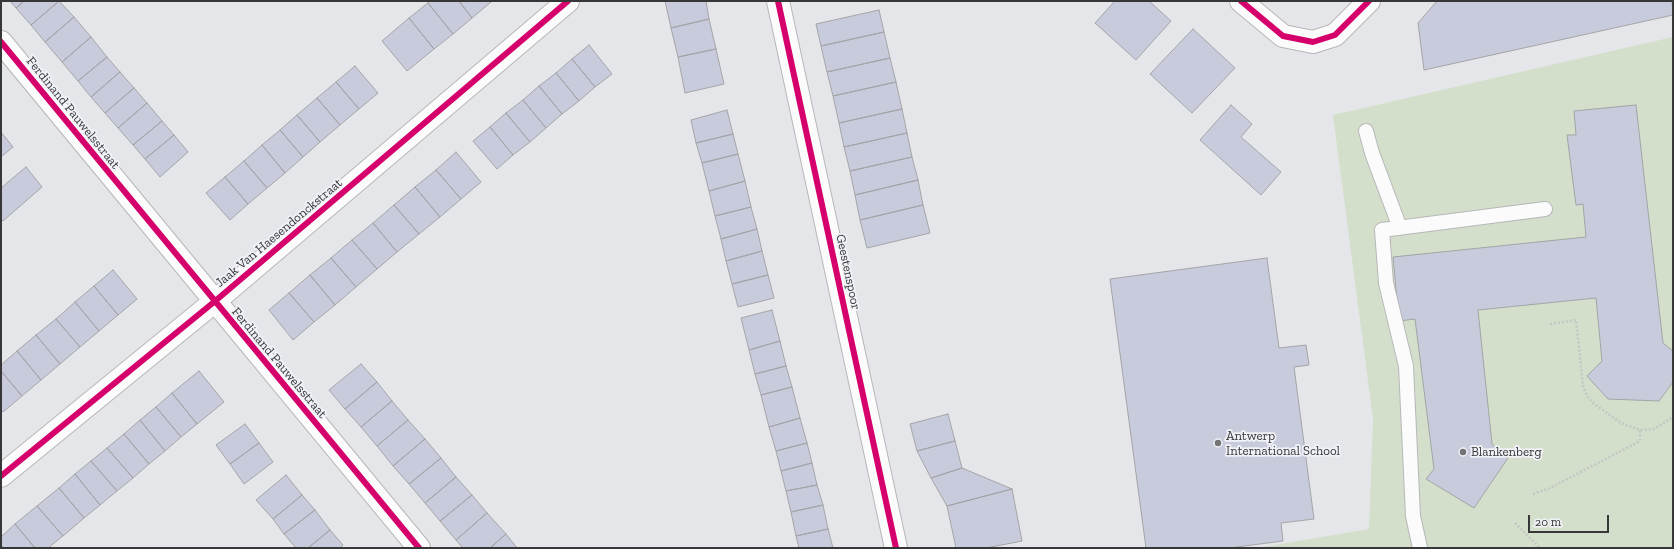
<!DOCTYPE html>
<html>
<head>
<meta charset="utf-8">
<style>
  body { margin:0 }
  #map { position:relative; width:1674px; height:549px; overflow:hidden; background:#e5e6ea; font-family:"Zilla Slab",serif }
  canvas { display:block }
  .frame { position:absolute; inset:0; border:2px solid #373739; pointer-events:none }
  .scale { position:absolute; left:1528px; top:515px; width:81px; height:18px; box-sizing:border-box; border:2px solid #373739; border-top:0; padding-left:5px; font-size:12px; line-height:14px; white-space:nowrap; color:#373739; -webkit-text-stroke:3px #f1f2f8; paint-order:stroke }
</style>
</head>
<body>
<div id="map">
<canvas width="1674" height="549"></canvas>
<div class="frame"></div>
<div class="scale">20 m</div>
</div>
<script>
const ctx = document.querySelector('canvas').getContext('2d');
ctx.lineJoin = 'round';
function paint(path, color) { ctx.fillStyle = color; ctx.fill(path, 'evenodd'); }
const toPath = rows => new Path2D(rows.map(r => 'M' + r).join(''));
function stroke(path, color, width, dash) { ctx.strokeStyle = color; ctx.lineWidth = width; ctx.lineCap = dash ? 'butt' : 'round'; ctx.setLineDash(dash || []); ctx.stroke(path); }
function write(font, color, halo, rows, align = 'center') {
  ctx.font = font + ' "Zilla Slab",serif'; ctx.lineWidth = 3.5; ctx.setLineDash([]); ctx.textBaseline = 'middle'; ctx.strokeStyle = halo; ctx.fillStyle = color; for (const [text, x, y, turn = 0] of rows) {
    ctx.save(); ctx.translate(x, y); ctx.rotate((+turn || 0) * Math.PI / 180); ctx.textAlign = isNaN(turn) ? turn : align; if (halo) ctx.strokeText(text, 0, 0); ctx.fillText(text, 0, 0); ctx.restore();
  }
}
paint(toPath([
  [1673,37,1673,548,1257,548,1369,529,1373,419,1333,115]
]), '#d3dfca');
const building = toPath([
  [10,1,24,1,16,8,10,1],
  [24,1,59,1,31,25,16,8,24,1],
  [59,1,74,17,45,42,31,25,59,1],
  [430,1,459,1,472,18,453,34,428,3,430,1],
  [459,1,491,1,491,2,472,18,459,1],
  [665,1,706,1,709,19,671,28,665,1],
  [1115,1,1149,1,1171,21,1136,60,1095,23,1115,1],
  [1437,1,1672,1,1673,15,1424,70,1418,23,1437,1],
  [428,3,453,34,434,49,409,18,428,3],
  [879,10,884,32,821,46,816,24,879,10],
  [74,17,91,37,62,62,45,42,74,17],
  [409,18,434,49,407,71,382,41,409,18],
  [709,19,716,49,678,57,671,28,709,19],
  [1193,29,1235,68,1192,113,1150,74,1193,29],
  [884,32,890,58,827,72,821,46,884,32],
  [91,37,107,57,78,81,62,62,91,37],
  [589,45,612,74,595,87,572,59,589,45],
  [716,49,724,84,685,93,678,57,716,49],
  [107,57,120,72,91,97,78,81,107,57],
  [890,58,896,82,833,96,827,72,890,58],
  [572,59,595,87,579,101,556,73,572,59],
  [355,66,378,93,359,109,336,82,355,66],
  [120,72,134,88,105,113,91,97,120,72],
  [556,73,579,101,562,114,539,86,556,73],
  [336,82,359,109,340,125,317,98,336,82],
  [896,82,902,109,839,123,833,96,896,82],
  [539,86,562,114,546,128,523,100,539,86],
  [134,88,147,103,118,128,105,113,134,88],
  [317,98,340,125,320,142,297,115,317,98],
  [523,100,546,128,530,142,506,113,523,100],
  [147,103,162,121,133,145,118,128,147,103],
  [1231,105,1252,124,1241,137,1281,172,1261,195,1200,140,1231,105],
  [1636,105,1663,343,1673,351,1673,382,1659,401,1608,399,1587,376,1602,361,1596,298,1478,310,1492,444,1508,458,1474,508,1426,479,1434,469,1415,319,1399,321,1393,257,1586,237,1583,204,1576,205,1567,135,1576,135,1574,111,1636,105],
  [902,109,907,133,844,147,839,123,902,109],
  [727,110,733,134,696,143,691,120,727,110],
  [506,113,530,142,513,155,490,127,506,113],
  [297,115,320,142,303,157,280,130,297,115],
  [162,121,174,135,145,159,133,145,162,121],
  [490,127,513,155,497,169,473,141,490,127],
  [280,130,303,157,285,173,262,145,280,130],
  [1,132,13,147,1,157,1,132],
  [907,133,912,157,850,171,844,147,907,133],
  [733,134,738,154,702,163,696,143,733,134],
  [174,135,188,152,160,177,145,159,174,135],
  [262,145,285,173,267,188,244,161,262,145],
  [456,152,481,182,461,199,436,170,456,152],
  [738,154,745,181,709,191,702,163,738,154],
  [912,157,918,180,855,195,850,171,912,157],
  [244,161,267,188,248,204,225,177,244,161],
  [26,167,42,187,3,221,1,219,1,188,26,167],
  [436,170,461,199,440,217,415,187,436,170],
  [225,177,248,204,230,220,206,193,225,177],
  [918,180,923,205,860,220,855,195,918,180],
  [745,181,751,207,715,216,709,191,745,181],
  [415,187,440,217,419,234,394,205,415,187],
  [394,205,419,234,397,252,373,223,394,205],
  [923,205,930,233,867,248,860,220,923,205],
  [751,207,757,229,721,239,715,216,751,207],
  [373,223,397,252,377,269,352,240,373,223],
  [757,229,762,251,726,261,721,239,757,229],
  [352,240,377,269,356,287,331,258,352,240],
  [762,251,768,275,732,284,726,261,762,251],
  [331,258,356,287,335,305,310,275,331,258],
  [1267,258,1279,348,1306,345,1309,365,1294,367,1314,519,1281,523,1283,541,1229,548,1146,548,1110,279,1267,258],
  [113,270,137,299,118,315,94,286,113,270],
  [310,275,335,305,314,322,289,293,310,275],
  [768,275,774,298,738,307,732,284,768,275],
  [94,286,118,315,99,331,75,302,94,286],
  [289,293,314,322,293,340,269,310,289,293],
  [75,302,99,331,80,347,56,319,75,302],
  [772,310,780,341,749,350,741,318,772,310],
  [56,319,80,347,60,364,36,335,56,319],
  [36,335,60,364,41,380,17,351,36,335],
  [780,341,786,366,755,374,749,350,780,341],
  [17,351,41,380,22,396,1,371,1,365,17,351],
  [361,364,377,382,345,409,329,390,361,364],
  [786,366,792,387,761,395,755,374,786,366],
  [1,371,22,396,3,412,1,410,1,371],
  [199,371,224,402,197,424,172,393,199,371],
  [377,382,392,401,361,427,345,409,377,382],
  [792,387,800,418,769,427,761,395,792,387],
  [172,393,197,424,181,437,156,407,172,393],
  [392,401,408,420,377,446,361,427,392,401],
  [156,407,181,437,165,451,140,420,156,407],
  [948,414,955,441,917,451,910,424,948,414],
  [800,418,807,443,776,451,769,427,800,418],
  [140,420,165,451,149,464,124,434,140,420],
  [408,420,425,439,393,466,377,446,408,420],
  [245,424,259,443,230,464,216,445,245,424],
  [124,434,149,464,133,478,107,448,124,434],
  [425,439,441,458,409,484,393,466,425,439],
  [955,441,962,468,931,478,917,451,955,441],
  [259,443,273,462,244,484,230,464,259,443],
  [807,443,812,463,781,471,776,451,807,443],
  [107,448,133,478,117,491,91,461,107,448],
  [441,458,456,477,425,503,409,484,441,458],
  [91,461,117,491,100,505,75,474,91,461],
  [812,463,817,485,786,491,781,471,812,463],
  [962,468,1012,489,947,506,931,478,962,468],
  [75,474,100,505,84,518,59,488,75,474],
  [286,475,302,495,273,519,256,500,286,475],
  [456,477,472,495,440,521,425,503,456,477],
  [817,485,823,505,791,512,786,491,817,485],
  [59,488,84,518,63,536,37,506,59,488],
  [1012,489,1022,541,986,548,956,548,947,506,1012,489],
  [302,495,315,510,284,534,273,519,302,495],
  [472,495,487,513,456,540,440,521,472,495],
  [823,505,828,529,796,536,791,512,823,505],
  [37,506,63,536,48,548,35,548,15,524,37,506],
  [315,510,330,530,308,548,296,548,284,534,315,510],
  [487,513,506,534,490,548,463,548,456,540,487,513],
  [15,524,35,548,4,548,1,545,1,537,15,524],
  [828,529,833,548,799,548,796,536,828,529],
  [330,530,343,545,340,548,308,548,330,530],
  [506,534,517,548,490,548,506,534]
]);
paint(building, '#c8cbdb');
stroke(building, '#a4a4a7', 1);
const service = toPath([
  [1366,131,1372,153,1400,228],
  [1420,548,1413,516,1406,366,1386,283,1382,230,1545,209]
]);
const minor = toPath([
  [778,1,896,548],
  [1241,1,1283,36,1313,42,1335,35,1369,1],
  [1,42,419,548],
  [1,476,214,302,568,1]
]);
stroke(service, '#b7b7ba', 16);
stroke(minor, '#b7b7ba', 24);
stroke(toPath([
  [1550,324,1576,320,1583,386,1587,396,1593,403,1621,423,1640,430,1654,429,1673,417],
  [1533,494,1550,488,1640,441,1640,430],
  [1515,523,1540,548]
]), '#c4c5c5', 2.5, [2, 2]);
stroke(service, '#fbfbfc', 14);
stroke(minor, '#fbfbfc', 22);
stroke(toPath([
  [778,1,896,548],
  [1241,1,1283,36,1313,42,1335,35,1369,1],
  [1,42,419,548],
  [1,476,214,302,568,1]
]), '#d6006c', 6);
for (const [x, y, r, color] of [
  [1218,443,4,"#747477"],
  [1463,452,4,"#747477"]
]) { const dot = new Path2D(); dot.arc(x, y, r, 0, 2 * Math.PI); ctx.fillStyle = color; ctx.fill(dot); stroke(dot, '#f1f2f8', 1.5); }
write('13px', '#373739', '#f1f2f8', [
  ["Ferdinand Pauwelsstraat",73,113,51],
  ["Jaak Van Haesendonckstraat",279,233,-40],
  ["Geestenspoor",848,272,78],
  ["Ferdinand Pauwelsstraat",279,363,50]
]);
write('13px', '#373739', '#f1f2f8', [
  ["Antwerp",1226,436],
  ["International School",1226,451],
  ["Blankenberg",1471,452]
], 'left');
</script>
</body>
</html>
